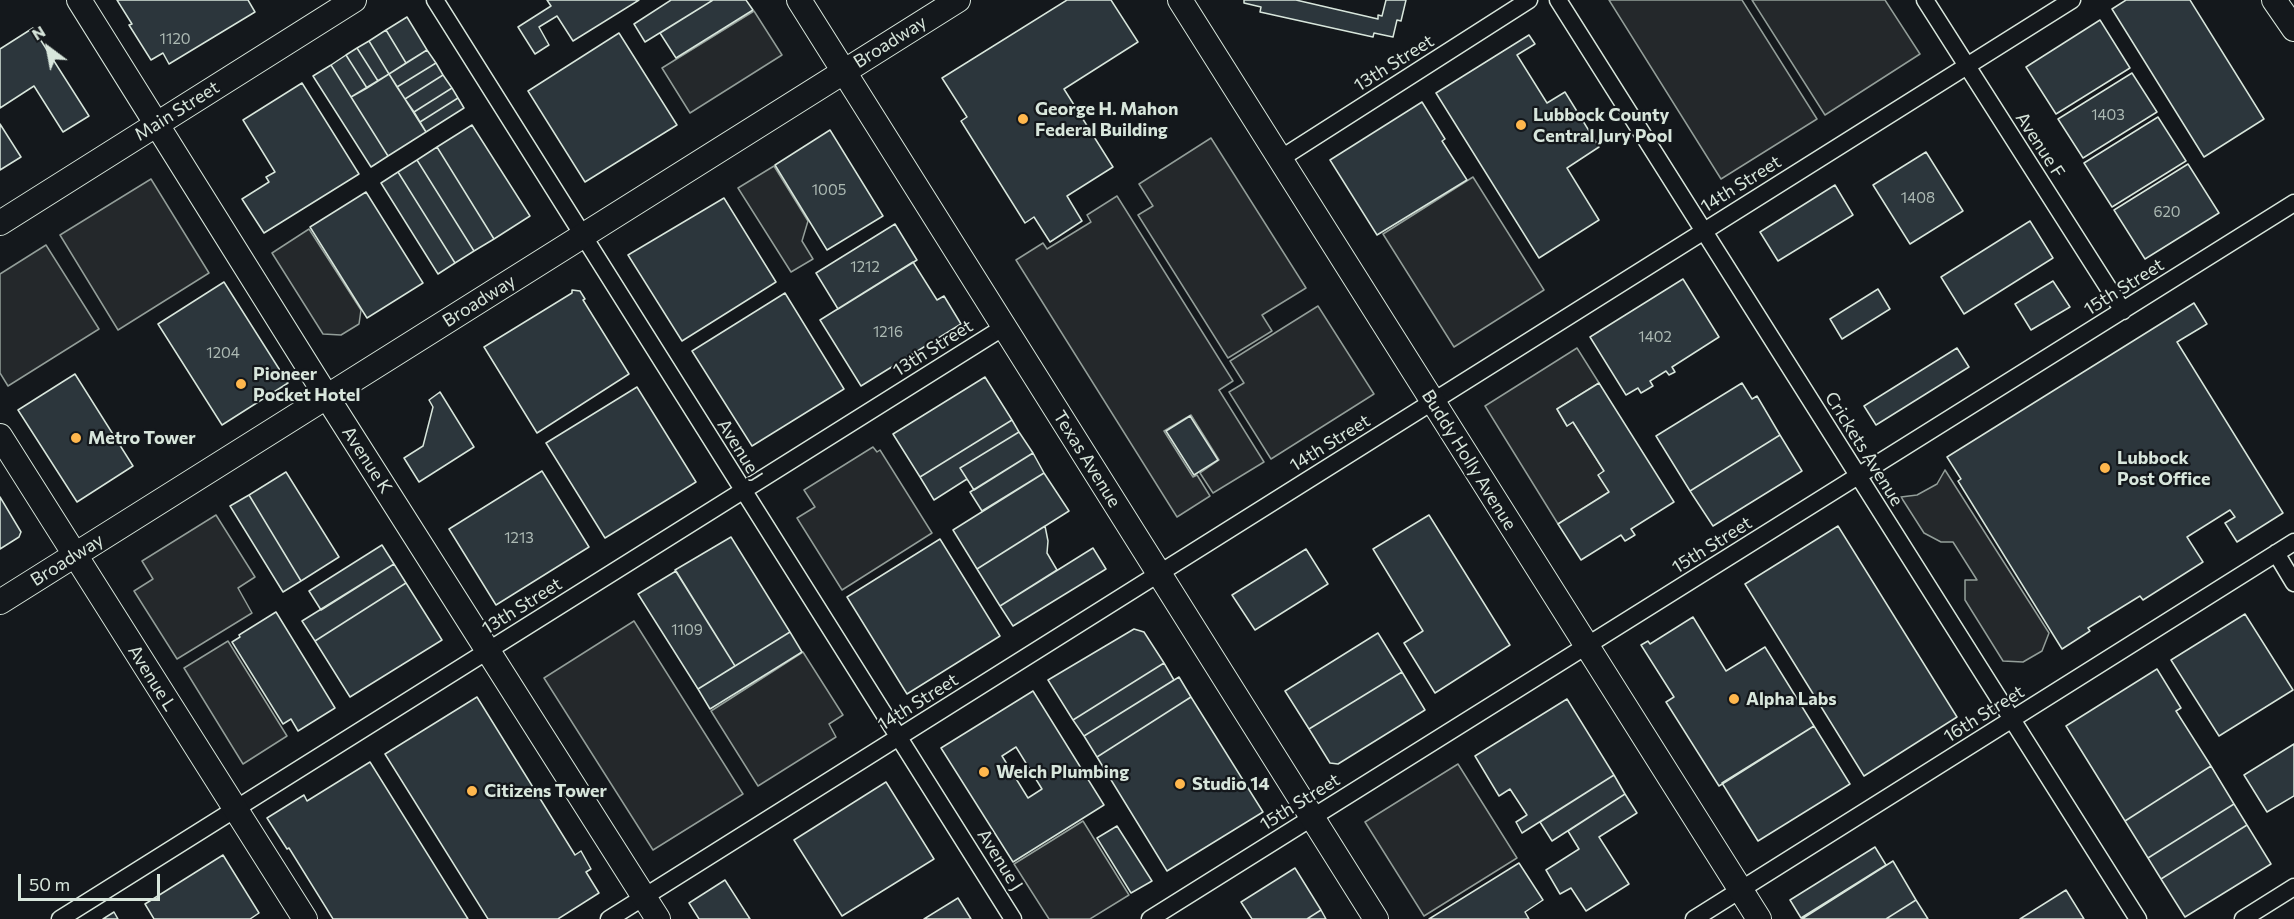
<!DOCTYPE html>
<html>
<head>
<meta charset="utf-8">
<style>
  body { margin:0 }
  #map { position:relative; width:2294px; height:919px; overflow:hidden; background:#14181c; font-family:Commissioner,sans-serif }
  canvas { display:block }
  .north { position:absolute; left:18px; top:18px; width:60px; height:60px; -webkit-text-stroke:4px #14181c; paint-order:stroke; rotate:328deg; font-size:16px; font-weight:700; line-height:24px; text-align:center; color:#d8e6dc }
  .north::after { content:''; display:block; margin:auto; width:21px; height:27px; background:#d8e6dc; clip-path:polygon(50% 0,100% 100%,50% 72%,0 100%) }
  .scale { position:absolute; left:18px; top:874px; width:142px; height:27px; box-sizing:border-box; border:3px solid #d8e6dc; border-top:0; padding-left:8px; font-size:18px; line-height:21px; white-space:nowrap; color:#d8e6dc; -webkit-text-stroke:4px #14181c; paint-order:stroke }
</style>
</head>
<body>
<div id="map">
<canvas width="2294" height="919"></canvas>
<div class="north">N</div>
<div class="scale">50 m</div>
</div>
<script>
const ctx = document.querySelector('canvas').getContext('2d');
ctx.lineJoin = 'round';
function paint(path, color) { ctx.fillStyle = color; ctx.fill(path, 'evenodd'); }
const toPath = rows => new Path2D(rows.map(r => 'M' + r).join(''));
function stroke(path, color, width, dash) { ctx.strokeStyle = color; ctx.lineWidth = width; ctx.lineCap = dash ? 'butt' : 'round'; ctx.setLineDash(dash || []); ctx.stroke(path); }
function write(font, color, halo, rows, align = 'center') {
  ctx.font = font + ' Commissioner,sans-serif'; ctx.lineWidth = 4.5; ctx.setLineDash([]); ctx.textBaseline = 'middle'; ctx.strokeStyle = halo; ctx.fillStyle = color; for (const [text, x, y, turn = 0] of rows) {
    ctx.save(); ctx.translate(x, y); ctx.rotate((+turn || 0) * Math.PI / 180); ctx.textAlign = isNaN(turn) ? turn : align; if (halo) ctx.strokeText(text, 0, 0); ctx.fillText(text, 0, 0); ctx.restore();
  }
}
const parking = toPath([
  [1609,0,1742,0,1817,119,1721,179,1609,0],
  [1752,0,1885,0,1920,54,1825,115,1752,0],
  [754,11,782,55,690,113,662,68,754,11],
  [1211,138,1306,288,1262,315,1272,331,1228,358,1138,215,1153,206,1139,184,1211,138],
  [774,166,808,221,802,241,813,259,791,272,738,188,774,166],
  [1473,177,1544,290,1454,347,1383,234,1473,177],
  [151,179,209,273,118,330,60,235,151,179],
  [1117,196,1233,381,1219,390,1264,462,1213,493,1200,473,1219,460,1191,415,1164,431,1193,477,1197,475,1210,496,1177,517,1016,260,1043,243,1047,249,1091,222,1087,215,1117,196],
  [309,229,361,310,359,324,341,335,323,334,272,253,309,229],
  [46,245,99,329,8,386,0,373,0,274,46,245],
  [1318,306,1374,394,1271,459,1229,392,1244,383,1230,361,1318,306],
  [1577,348,1599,383,1557,409,1567,426,1573,422,1604,471,1609,492,1558,524,1485,406,1577,348],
  [873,447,877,452,880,450,932,533,842,590,797,518,815,507,804,490,873,447],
  [1945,470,2049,633,2042,651,2023,662,2003,661,1965,600,1965,580,1977,580,1953,542,1941,542,1924,533,1901,497,1917,495,1937,484,1945,470],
  [216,515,255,577,238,588,252,613,177,659,134,591,153,579,142,561,216,515],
  [634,621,743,794,653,850,544,678,634,621],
  [228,641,287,736,243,764,184,668,228,641],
  [803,652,843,715,829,724,836,737,758,786,711,711,803,652],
  [1458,764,1517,858,1424,916,1365,822,1458,764],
  [1083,821,1129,895,1090,919,1049,919,1014,864,1083,821]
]);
paint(parking, '#24282b');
stroke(parking, '#939e99', 1.5);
const building = toPath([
  [117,0,248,0,255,12,169,64,163,53,151,60,129,25,132,24,117,0],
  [547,0,639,0,573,41,557,16,539,27,549,45,535,54,518,27,551,6,547,0],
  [671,0,713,0,645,42,634,24,671,0],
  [713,0,746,0,753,10,676,58,660,33,713,0],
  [1067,0,1111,0,1138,42,1064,89,1113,167,1067,196,1082,221,1050,242,1034,217,1025,223,961,121,967,117,942,78,1067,0],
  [1244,0,1296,0,1378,19,1378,15,1382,16,1386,0,1406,0,1401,21,1397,20,1393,37,1374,33,1373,37,1260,12,1261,7,1244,3,1244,0],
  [2126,0,2190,0,2264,119,2204,157,2112,9,2126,0],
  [407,17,427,50,406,63,386,30,407,17],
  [2100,20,2130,68,2056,114,2026,67,2100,20],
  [33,28,89,116,63,132,34,86,0,108,0,49,33,28],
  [386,30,406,63,389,74,369,41,386,30],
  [619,33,677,125,585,182,528,91,619,33],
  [1529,35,1535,44,1517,55,1547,103,1565,92,1599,147,1567,168,1599,220,1539,258,1436,93,1529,35],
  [369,41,389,74,378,81,357,48,369,41],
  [357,48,378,81,367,88,346,55,357,48],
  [427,50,436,63,397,87,389,74,427,50],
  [346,55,367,88,351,97,331,65,346,55],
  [436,63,443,75,405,99,397,87,436,63],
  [331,65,388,156,371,167,313,76,331,65],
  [2132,73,2157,112,2083,158,2058,119,2132,73],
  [389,74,426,132,388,156,351,97,389,74],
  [443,75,452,88,414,112,405,99,443,75],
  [302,83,359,174,264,233,242,199,269,182,266,177,275,172,243,120,302,83],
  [452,88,458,98,420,122,414,112,452,88],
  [458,98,464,108,426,132,420,122,458,98],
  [1422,102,1445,139,1442,141,1467,180,1377,235,1330,160,1422,102],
  [2158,117,2186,161,2112,207,2084,163,2158,117],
  [0,124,21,157,0,170,0,124],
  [472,125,530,216,494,239,437,147,472,125],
  [830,130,883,216,827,250,775,165,830,130],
  [437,147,494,239,474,251,417,160,437,147],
  [1926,152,1963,211,1910,244,1873,185,1926,152],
  [417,160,474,251,455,263,398,172,417,160],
  [2188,164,2219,213,2145,259,2114,210,2188,164],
  [398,172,455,263,438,274,381,183,398,172],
  [1835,185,1853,215,1778,261,1760,232,1835,185],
  [366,192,423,283,367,318,310,227,366,192],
  [724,198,776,282,682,341,628,255,724,198],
  [2030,221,2053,258,1964,314,1941,277,2030,221],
  [895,224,917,260,838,309,816,273,895,224],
  [913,262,937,300,944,296,961,324,861,386,820,320,913,262],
  [1683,279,1719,337,1672,367,1675,372,1669,375,1666,371,1650,381,1653,386,1641,393,1638,388,1626,395,1590,337,1683,279],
  [2053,281,2070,307,2031,330,2015,304,2053,281],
  [224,282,288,383,222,425,158,324,224,282],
  [1878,289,1890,309,1842,339,1830,319,1878,289],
  [572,290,580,291,585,299,583,300,629,374,537,433,484,347,572,293,572,290],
  [785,293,844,389,752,446,692,351,785,293],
  [2194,303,2207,324,2177,342,2283,513,2237,542,2225,523,2235,517,2230,510,2187,537,2203,562,2143,600,2140,596,2088,628,2090,631,2062,649,1958,481,1961,479,1947,457,2194,303],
  [1957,348,1969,367,1876,425,1864,406,1957,348],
  [75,374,133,466,77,502,18,410,75,374],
  [985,377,1012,420,920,477,893,434,985,377],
  [1599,383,1674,502,1631,529,1635,535,1625,541,1621,535,1581,560,1558,524,1609,492,1598,475,1604,471,1573,422,1567,426,1557,409,1599,383],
  [1742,383,1752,399,1757,396,1780,435,1690,491,1656,436,1742,383],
  [637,387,696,482,605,538,546,443,637,387],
  [440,392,474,447,419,482,404,458,423,446,433,407,429,400,440,392],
  [1190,416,1218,460,1194,475,1166,431,1190,416],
  [1012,420,1019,432,960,468,967,479,934,500,920,477,1012,420],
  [1019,432,1033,453,974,490,960,468,1019,432],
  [1780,435,1802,471,1713,526,1690,491,1780,435],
  [1033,453,1044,473,982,511,970,492,1033,453],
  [542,471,589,547,496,605,449,529,542,471],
  [286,472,339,557,301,581,249,495,286,472],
  [1044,473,1069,511,977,569,953,530,1044,473],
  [249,495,301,581,283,592,230,506,249,495],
  [0,497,21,532,19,537,0,549,0,497],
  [1429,515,1510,645,1435,693,1404,643,1423,631,1373,549,1429,515],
  [1045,526,1048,541,1047,553,1057,570,1000,606,977,569,1045,526],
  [1838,526,1957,717,1864,776,1745,584,1838,526],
  [731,537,790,632,735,666,675,570,731,537],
  [940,539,1000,636,907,694,847,597,940,539],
  [382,545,394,564,321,610,309,591,382,545],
  [1093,548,1106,569,1013,626,1000,606,1093,548],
  [1306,549,1328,584,1255,630,1232,595,1306,549],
  [394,564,406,583,315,641,302,621,394,564],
  [676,571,735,666,698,689,638,594,676,571],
  [406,583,442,640,350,697,315,641,406,583],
  [276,612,335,708,298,731,291,719,283,724,232,642,240,637,239,635,276,612],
  [2245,614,2293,690,2219,736,2171,660,2245,614],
  [1693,617,1726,671,1765,647,1814,726,1719,786,1666,702,1674,697,1641,645,1648,641,1650,644,1693,617],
  [1134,629,1144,632,1164,663,1073,720,1048,680,1134,629],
  [790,632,802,652,710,709,698,689,790,632],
  [1378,633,1402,672,1309,729,1285,691,1378,633],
  [1164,663,1174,680,1084,736,1073,720,1164,663],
  [2157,669,2181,708,2176,711,2211,766,2125,821,2066,726,2157,669],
  [1402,672,1425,710,1338,764,1330,763,1309,729,1402,672],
  [1179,677,1191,697,1097,757,1084,736,1179,677],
  [1033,691,1104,805,1013,862,941,748,1033,691],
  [1016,747,1042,789,1028,798,1002,756,1016,747],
  [477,697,575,855,581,851,591,869,586,872,599,893,558,919,488,919,385,754,477,697],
  [1191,697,1263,812,1167,871,1097,757,1191,697],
  [1567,699,1614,775,1522,833,1516,822,1527,815,1510,789,1499,796,1475,756,1567,699],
  [1814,726,1850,784,1758,841,1722,783,1814,726],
  [2294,744,2294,796,2267,812,2244,775,2294,744],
  [370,762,468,919,333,919,289,848,287,849,267,818,304,795,307,801,370,762],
  [2211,766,2234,804,2148,858,2125,821,2211,766],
  [1614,775,1625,794,1552,841,1540,822,1614,775],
  [886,782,934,859,842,916,794,840,886,782],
  [1625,794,1637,813,1599,837,1629,884,1586,911,1571,888,1560,894,1546,870,1579,849,1568,831,1625,794],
  [2234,804,2247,825,2161,879,2148,858,2234,804],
  [2247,825,2271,864,2185,917,2161,879,2247,825],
  [1117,826,1152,881,1131,893,1097,838,1117,826],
  [1875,847,1886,865,1801,918,1790,900,1875,847],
  [223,855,259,913,250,919,154,919,145,904,223,855],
  [1893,861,1916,900,1886,919,1802,919,1893,861],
  [1519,863,1543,900,1525,912,1529,919,1429,919,1519,863],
  [1295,868,1321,910,1307,919,1252,919,1241,902,1295,868],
  [725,880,750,919,699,919,689,903,725,880],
  [2066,890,2084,919,2020,919,2066,890],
  [958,898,971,919,924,919,958,898],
  [1916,900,1928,919,1886,919,1916,900],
  [1321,910,1326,919,1307,919,1321,910],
  [114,912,118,919,103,919,114,912]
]);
paint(building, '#2c363c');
stroke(building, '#d8e6dc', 1.5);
const street = toPath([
  [435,0,1013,919],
  [1558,0,2138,919],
  [1925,0,2123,311],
  [1280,159,1529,0],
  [2276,553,2294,583],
  [60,919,1004,327],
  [609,919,2072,0],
  [1150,919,2294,203],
  [1694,919,2294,542],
  [2243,919,2294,887]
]);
const secondary = toPath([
  [79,0,327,397,658,919],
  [799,0,1376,919],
  [1180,0,1759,919],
  [2274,0,2294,29],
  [0,223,354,0],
  [0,436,305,919],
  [0,602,958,0]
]);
stroke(street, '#d8e6dc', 19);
stroke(secondary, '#d8e6dc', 26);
stroke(street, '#14181c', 16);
stroke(secondary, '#14181c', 24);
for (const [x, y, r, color] of [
  [1023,119,6,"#ffb74d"],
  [1521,125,6,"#ffb74d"],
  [241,384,6,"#ffb74d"],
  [76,438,6,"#ffb74d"],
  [2105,468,6,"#ffb74d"],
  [1734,699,6,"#ffb74d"],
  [984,772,6,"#ffb74d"],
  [1180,784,6,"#ffb74d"],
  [472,791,6,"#ffb74d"]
]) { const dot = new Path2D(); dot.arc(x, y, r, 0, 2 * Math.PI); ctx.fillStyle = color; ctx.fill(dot); stroke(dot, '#14181c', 2); }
write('15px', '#adbab4', null, [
  ["1120",175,39],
  ["1403",2108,115],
  ["1005",829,190],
  ["1408",1918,198],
  ["620",2167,212],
  ["1212",865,267],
  ["1216",888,332],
  ["1402",1655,337],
  ["1204",223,353],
  ["1213",519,538],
  ["1109",687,630]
]);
write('18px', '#d8e6dc', '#14181c', [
  ["Broadway",890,42,-32],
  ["13th Street",1394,63,-32],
  ["Main Street",177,111,-32],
  ["Avenue F",2040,145,57],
  ["14th Street",1741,184,-32],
  ["15th Street",2124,287,-32],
  ["Broadway",479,301,-32],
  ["13th Street",933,348,-32],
  ["14th Street",1330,443,-32],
  ["Crickets Avenue",1864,449,58],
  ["Avenue J",740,450,58],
  ["Texas Avenue",1087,459,58],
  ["Avenue K",367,460,57],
  ["Buddy Holly Avenue",1469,460,58],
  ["15th Street",1712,545,-32],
  ["Broadway",67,560,-32],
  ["13th Street",522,606,-32],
  ["Avenue L",152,678,58],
  ["14th Street",918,702,-32],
  ["16th Street",1984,714,-32],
  ["15th Street",1300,802,-32],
  ["Avenue J",1000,860,58]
]);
write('bold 18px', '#d8e6dc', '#14181c', [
  ["George H. Mahon",1035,109],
  ["Federal Building",1035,130],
  ["Lubbock County",1533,115],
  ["Central Jury Pool",1533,136],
  ["Pioneer",253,374],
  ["Pocket Hotel",253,395],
  ["Metro Tower",88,438],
  ["Lubbock",2117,458],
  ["Post Office",2117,479],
  ["Alpha Labs",1746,699],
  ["Welch Plumbing",996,772],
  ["Studio 14",1192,784],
  ["Citizens Tower",484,791]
], 'left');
</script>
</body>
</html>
